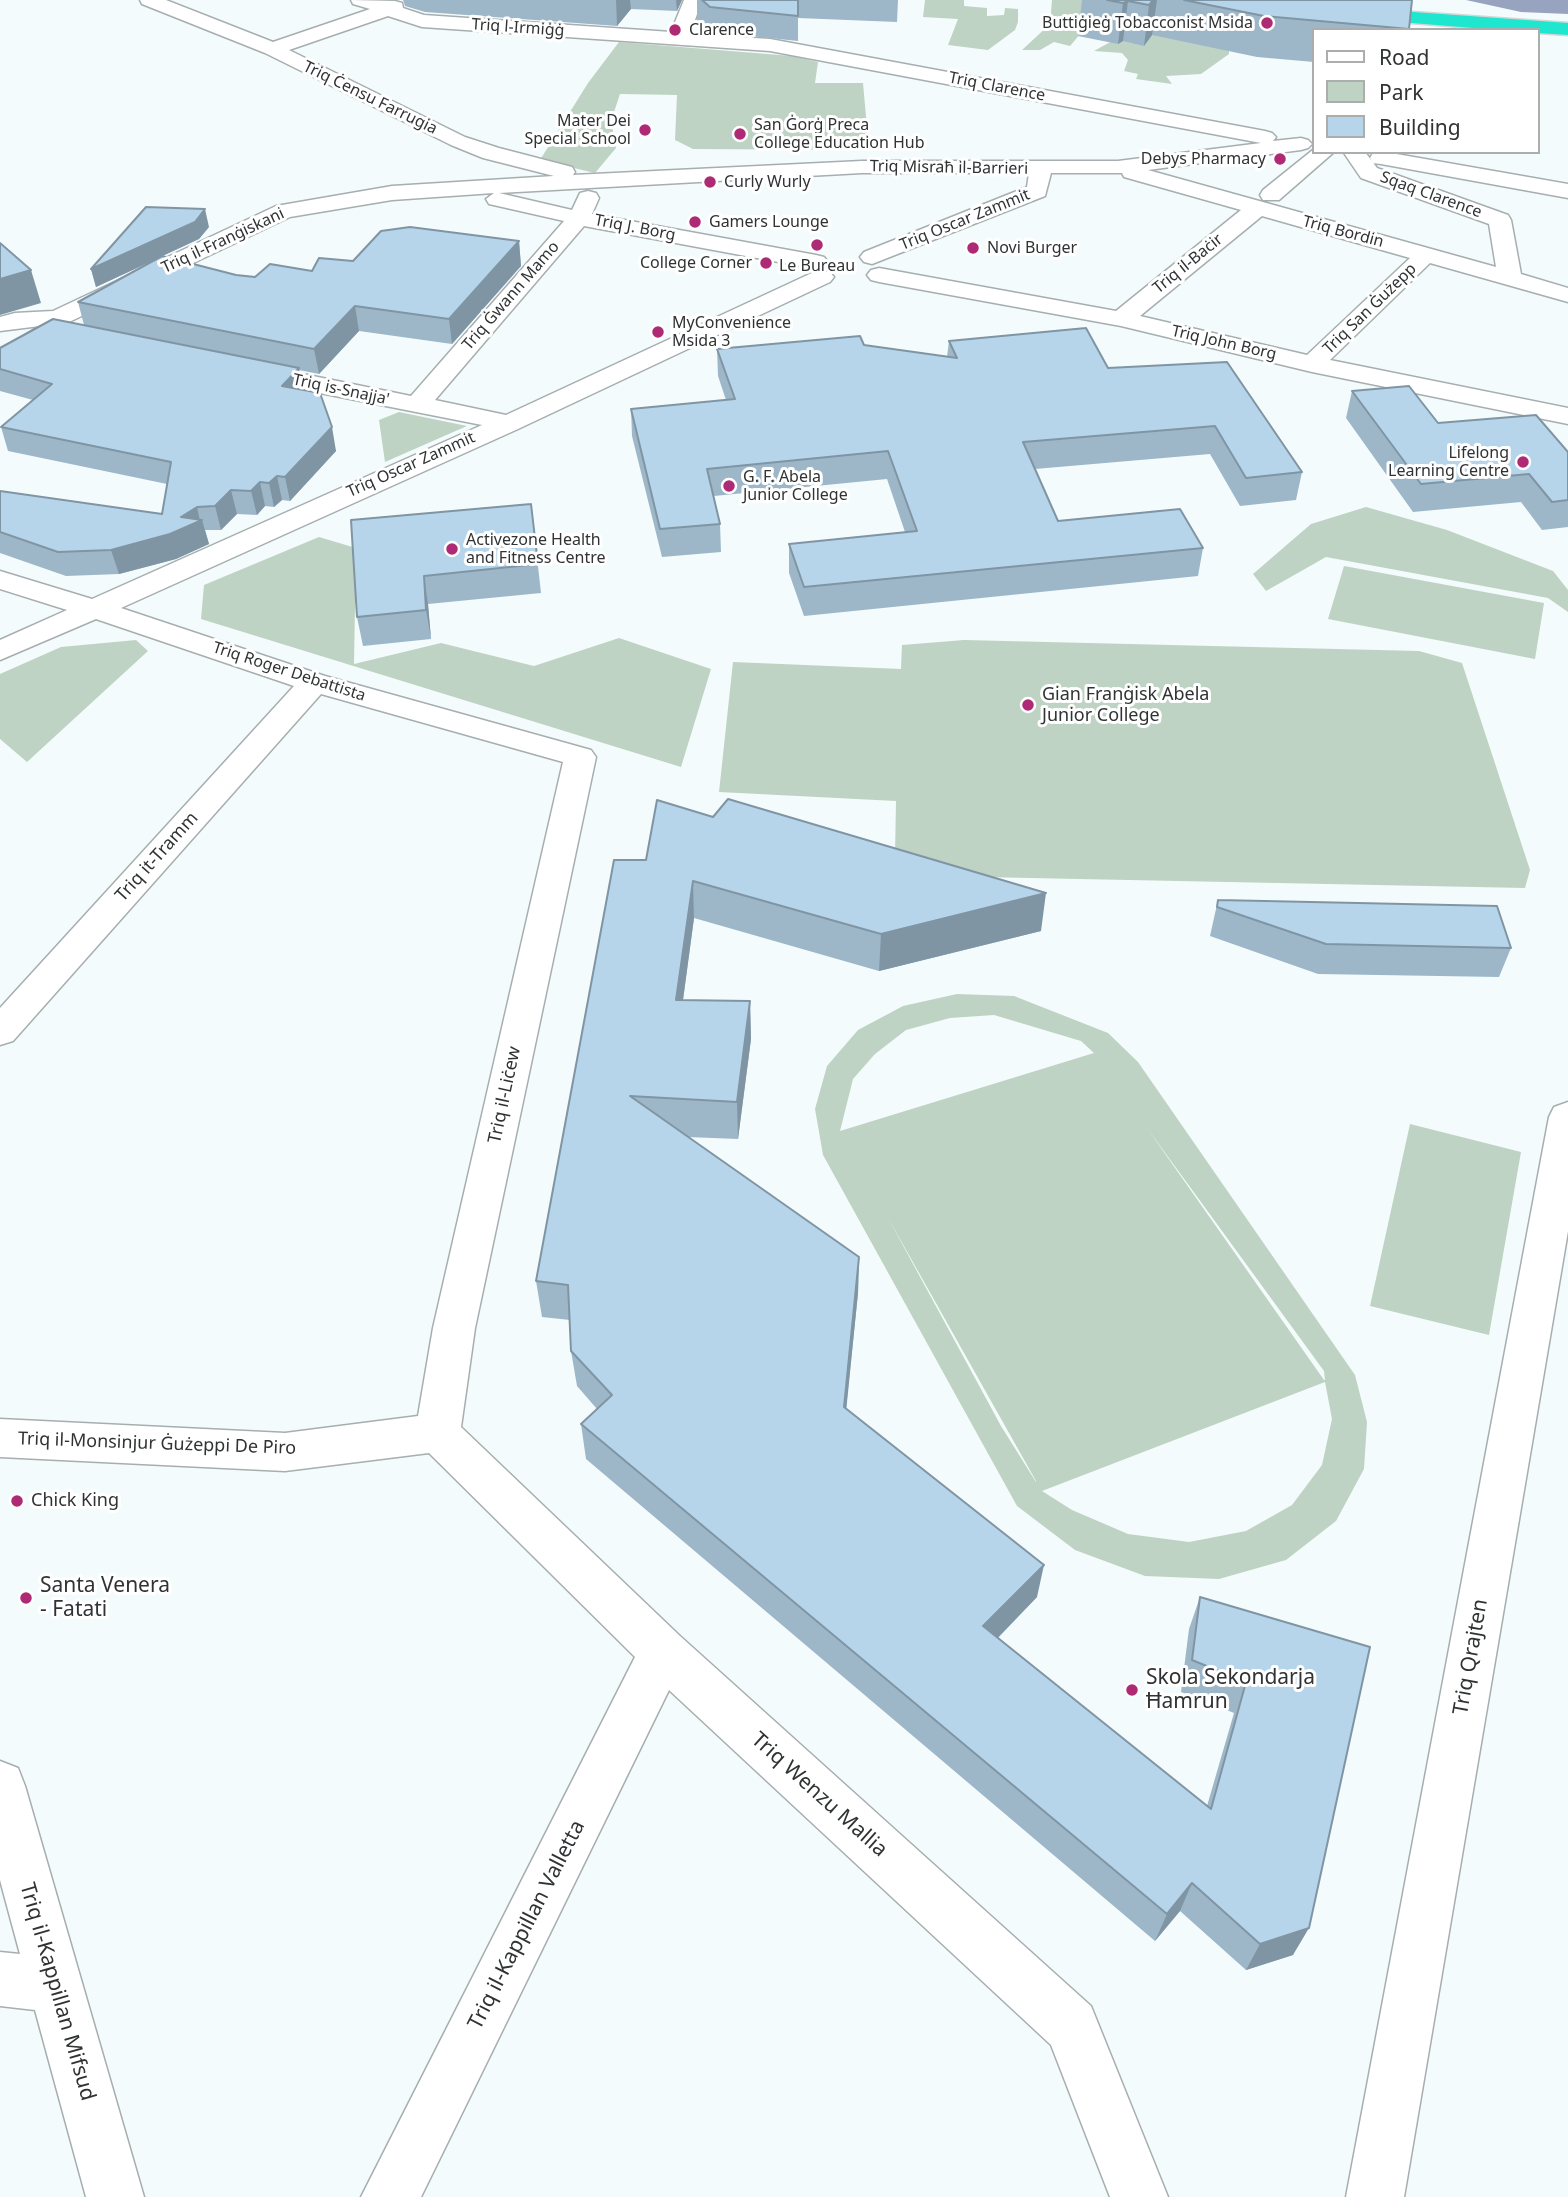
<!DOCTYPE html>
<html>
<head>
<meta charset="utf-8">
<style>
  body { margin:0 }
  #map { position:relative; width:1568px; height:2197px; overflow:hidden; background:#f4fbfc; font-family:"Noto Sans",sans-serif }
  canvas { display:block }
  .legend { position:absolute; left:1312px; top:28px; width:228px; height:126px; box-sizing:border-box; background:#fff; border:2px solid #acadad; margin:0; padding:9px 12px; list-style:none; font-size:21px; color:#303233 }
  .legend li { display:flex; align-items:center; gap:14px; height:35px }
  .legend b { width:35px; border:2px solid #acadad }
</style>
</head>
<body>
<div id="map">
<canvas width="1568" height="2197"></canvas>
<ul class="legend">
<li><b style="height:9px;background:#fff"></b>Road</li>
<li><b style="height:19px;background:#bed3c3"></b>Park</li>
<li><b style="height:19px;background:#b7d5ea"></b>Building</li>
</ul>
</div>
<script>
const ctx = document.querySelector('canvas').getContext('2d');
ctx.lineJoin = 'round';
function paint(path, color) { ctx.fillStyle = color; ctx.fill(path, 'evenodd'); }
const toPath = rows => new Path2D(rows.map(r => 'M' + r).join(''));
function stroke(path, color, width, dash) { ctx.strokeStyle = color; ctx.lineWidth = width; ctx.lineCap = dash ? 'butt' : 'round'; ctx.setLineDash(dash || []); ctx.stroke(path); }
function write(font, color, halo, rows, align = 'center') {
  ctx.font = font + ' "Noto Sans",sans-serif'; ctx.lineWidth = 6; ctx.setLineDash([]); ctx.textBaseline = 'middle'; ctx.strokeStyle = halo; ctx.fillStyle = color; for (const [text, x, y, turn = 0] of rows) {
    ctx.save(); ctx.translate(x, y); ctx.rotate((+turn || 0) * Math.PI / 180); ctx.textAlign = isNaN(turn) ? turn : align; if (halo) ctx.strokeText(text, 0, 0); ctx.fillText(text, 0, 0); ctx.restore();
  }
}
paint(toPath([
  [925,0,964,0,964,6,987,8,987,16,1004,15,1005,8,1018,9,1018,22,1015,30,988,50,948,45,958,19,923,17],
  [1052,0,1118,0,1104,6,1070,46,1054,42,1040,50,1022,50,1050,24],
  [1174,7,1229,51,1229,54,1201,74,1166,76,1172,84,1136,79,1138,74,1124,71,1128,60,1122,53,1094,51],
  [619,42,792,56,818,62,815,83,863,83,869,150,693,149,675,140,677,95,620,94,611,121,616,148,595,173,540,160,588,83],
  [399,412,467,426,385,462,379,420],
  [1366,507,1447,530,1553,571,1568,590,1568,612,1548,598,1326,557,1266,591,1253,574,1311,524],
  [319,537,356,548,354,664,441,643,534,666,619,638,711,669,681,767,201,619,204,585],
  [1344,566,1544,603,1535,659,1328,619],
  [136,640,148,651,27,762,0,739,0,674,61,647],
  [964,640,1419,651,1462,663,1530,870,1525,888,931,876,895,855,896,801,719,792,733,662,901,669,902,645],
  [957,994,1014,996,1108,1033,1138,1062,1355,1375,1367,1422,1364,1469,1336,1521,1286,1560,1219,1579,1145,1576,1075,1550,1017,1506,823,1155,815,1109,827,1066,858,1030,903,1006],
  [994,1015,1081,1041,1094,1053,840,1131,853,1079,875,1054,906,1030,950,1018],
  [1147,1128,1324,1371,1325,1380,1324,1380],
  [887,1216,1036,1481,1036,1482,1001,1426],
  [1325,1382,1332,1419,1322,1465,1292,1505,1246,1531,1189,1542,1128,1534,1072,1510,1042,1491],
  [1410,1124,1521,1152,1489,1335,1370,1306]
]), '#bed3c3');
paint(toPath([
  [1466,0,1568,0,1568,14,1521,12]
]), '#97a3bf');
const minor = toPath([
  [140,0,166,0,273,42,370,9,353,4,351,0,395,1,402,3,403,8,424,15,671,32,684,0,702,0,690,34,770,39,1265,131,1272,133,1276,137,1273,141,1301,138,1308,140,1312,144,1308,148,1301,150,1148,170,1496,267,1489,224,1361,178,1344,153,1365,152,1377,168,1508,215,1511,220,1521,274,1568,288,1568,302,1430,263,1330,360,1568,408,1568,424,1312,372,1121,326,879,282,871,280,867,275,871,270,879,268,1116,311,1241,210,1124,177,1122,173,1051,173,1045,196,872,264,864,262,860,257,864,252,1027,187,1029,173,862,173,499,193,572,210,580,193,588,191,596,193,599,198,592,214,816,255,824,257,828,262,824,267,816,269,584,226,435,400,506,415,814,272,830,272,834,277,830,282,518,429,121,608,325,676,591,750,596,757,475,1328,461,1427,680,1636,1091,2006,1168,2197,1110,2197,1051,2045,669,1690,421,2197,361,2197,635,1657,429,1453,285,1471,0,1457,0,1419,285,1433,418,1416,433,1328,563,762,321,694,13,1041,0,1045,0,1008,294,686,96,619,0,660,0,640,67,610,0,589,0,571,92,599,482,425,249,379,240,376,236,371,240,366,249,363,411,396,564,221,489,204,486,199,494,193,392,200,290,217,67,323,60,335,9,367,0,370,0,351,40,326,0,331,0,317,15,313,53,311,276,206,392,186,554,176,483,158,451,145,265,53,142,4,140,0],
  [388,16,422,27,770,51,1261,143,1118,161,862,161,573,175,575,172,572,167,499,148,465,137,289,50,388,16],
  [1262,216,1410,258,1307,355,1140,316,1262,216],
  [1314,149,1314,152,1334,152,1279,200,1263,200,1260,195,1263,190,1314,149],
  [1385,152,1568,184,1568,198,1381,164,1373,163,1370,158,1373,153,1385,152],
  [1568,1102,1568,1231,1404,2197,1346,2197,1549,1117,1554,1107,1568,1102],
  [0,1761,18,1768,25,1786,144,2197,86,2197,35,2010,0,2006,0,1952,20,1954,0,1880,0,1761]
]);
const highway = toPath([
  [1357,8,1568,23,1568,35,1538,33,1538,30,1498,30,1350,18,1348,14,1357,8]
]);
stroke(minor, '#a7aeaf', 3);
stroke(highway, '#d6d6d6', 3);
paint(minor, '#fff');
paint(highway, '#1fe6cf');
paint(toPath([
  [398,0,682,0,677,11,631,9,617,26,425,12,405,6,403,0],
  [697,0,898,0,897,22,798,18,798,41,711,32,697,21],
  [1082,0,1412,0,1409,30,1314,30,1314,62,1257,57,1152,35,1144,46,1123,41,1118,44,1078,36],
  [209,227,199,239,162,256,236,275,255,277,312,271,353,261,519,241,521,266,452,344,359,331,319,374,299,370,303,390,336,451,290,501,282,500,274,507,265,506,257,515,237,514,221,530,205,530,209,544,176,559,119,574,66,576,0,553,0,491,162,514,167,484,8,451,1,427,33,400,0,391,0,348,84,325,78,302,161,257,96,287,91,269],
  [949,341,1108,368,1302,472,1296,500,1240,506,1210,454,1035,469,1058,521,1203,548,1198,576,804,616,789,573,789,544,905,532,887,479,714,496,720,524,721,552,662,557,632,436,631,409,726,400,718,376,717,349,864,345,947,357],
  [1352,391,1438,423,1568,452,1568,527,1542,530,1521,502,1413,512,1346,418],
  [531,504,541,593,428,604,431,639,363,646,357,617],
  [614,860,1041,931,879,971,694,918,683,1000,750,1001,751,1039,738,1139,687,1137,859,1257,858,1293,846,1408,1037,1597,998,1638,1207,1806,1234,1713,1181,1692,1189,1629,1200,1597,1370,1647,1293,1955,1246,1970,1180,1911,1155,1941,586,1459,581,1424,597,1409,577,1386,571,1351,570,1320,542,1317,536,1281],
  [1218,900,1511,948,1499,977,1318,974,1210,936]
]), '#9db7c9');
paint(toPath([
  [616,0,630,0,631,9,617,26],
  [676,0,682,0,677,11],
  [1153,0,1157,0,1152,35,1144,46,1149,5],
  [1128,1,1123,41,1118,44,1123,3],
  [205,209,209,227,199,239,96,287,91,269],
  [519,241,521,266,452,344,449,319],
  [31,270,41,303,0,315,0,279],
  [355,306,359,331,319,374,314,349],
  [299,368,303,391,282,386],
  [332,427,336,451,290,501,285,477],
  [277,476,282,500,274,507,269,483],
  [260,482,265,506,257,515,251,491],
  [231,490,237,514,221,530,215,506],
  [197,507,200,521,202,520,209,544,176,559,119,574,111,550,181,517],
  [424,576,428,604,431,639,426,610],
  [693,881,694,918,678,1037,676,1000],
  [1046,893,1041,931,879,971,881,934],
  [750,1001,751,1039,738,1139,737,1102],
  [859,1257,858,1293,843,1442,844,1407],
  [1044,1565,1037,1597,978,1658,983,1626],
  [1192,1883,1180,1911,1155,1941,1167,1914],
  [1309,1928,1293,1955,1246,1970,1260,1944]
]), '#8095a4');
const building = toPath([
  [702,0,798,0,798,16,710,7,702,0],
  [1107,0,1153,0,1149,5,1128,1,1123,3,1107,0],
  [1184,0,1412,0,1409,29,1264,16,1184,0],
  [146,207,205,209,195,222,91,269,146,207],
  [410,227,519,241,449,319,355,306,314,349,78,302,162,256,236,275,255,277,270,264,312,271,319,258,353,261,381,231,410,227],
  [0,243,31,270,0,279,0,243],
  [53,319,299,368,282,386,320,393,332,427,285,477,277,476,269,483,260,482,251,491,231,490,215,506,197,507,181,517,202,520,170,534,111,550,58,552,0,532,0,491,162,514,171,462,1,427,52,384,0,369,0,348,53,319],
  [1086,328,1108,368,1227,362,1302,472,1246,478,1215,426,1023,442,1058,521,1180,509,1203,548,804,587,789,544,917,531,888,451,707,469,720,524,660,529,631,409,735,399,717,349,860,336,864,345,957,358,949,341,1086,328],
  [1409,386,1438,423,1536,415,1568,452,1568,500,1552,502,1529,474,1421,484,1352,391,1409,386],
  [531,504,538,564,424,576,426,610,357,617,351,520,531,504],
  [728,799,1046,893,881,934,693,881,676,1000,750,1001,737,1102,630,1096,859,1257,844,1407,1044,1565,983,1626,1211,1809,1246,1682,1192,1660,1200,1597,1370,1647,1309,1928,1260,1944,1192,1883,1167,1914,581,1424,612,1395,571,1351,568,1285,536,1281,614,860,646,860,657,800,713,817,728,799],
  [1218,900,1497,906,1511,948,1326,944,1217,907,1218,900]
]);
paint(building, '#b7d5ea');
stroke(building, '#8095a4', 2);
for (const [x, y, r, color] of [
  [1267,23,7,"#ae2a74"],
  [675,30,7,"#ae2a74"],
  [645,130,7,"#ae2a74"],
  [740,134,7,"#ae2a74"],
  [1280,159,7,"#ae2a74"],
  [710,182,7,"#ae2a74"],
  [695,222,7,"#ae2a74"],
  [817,245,7,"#ae2a74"],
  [973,248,7,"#ae2a74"],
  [766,263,7,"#ae2a74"],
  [658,332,7,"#ae2a74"],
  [1523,462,7,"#ae2a74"],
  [729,486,7,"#ae2a74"],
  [452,549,7,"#ae2a74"],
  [1028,705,7,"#ae2a74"],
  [17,1501,7,"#ae2a74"],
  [26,1598,7,"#ae2a74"],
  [1132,1690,7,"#ae2a74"]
]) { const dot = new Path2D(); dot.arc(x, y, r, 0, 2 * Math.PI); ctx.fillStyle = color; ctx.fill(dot); stroke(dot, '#fff', 2.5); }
write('16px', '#303233', '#fff', [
  ["Buttiġieġ Tobacconist Msida",1253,23,"right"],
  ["Clarence",689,30],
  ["Mater Dei",631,121,"right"],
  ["Special School",631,139,"right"],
  ["San Ġorġ Preca",754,125],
  ["College Education Hub",754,143],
  ["Debys Pharmacy",1266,159,"right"],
  ["Curly Wurly",724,182],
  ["Gamers Lounge",709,222],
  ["Novi Burger",987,248],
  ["College Corner",752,263,"right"],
  ["Le Bureau",817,266,"center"],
  ["MyConvenience",672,323],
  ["Msida 3",672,341],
  ["Lifelong",1509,453,"right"],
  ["Learning Centre",1509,471,"right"],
  ["G. F. Abela",743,477],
  ["Junior College",743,495],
  ["Activezone Health",466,540],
  ["and Fitness Centre",466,558]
], 'left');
write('16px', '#303233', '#fff', [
  ["Triq l-Irmiġġ",518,28,4],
  ["Triq Clarence",997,87,11],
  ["Triq Ċensu Farrugia",370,98,26],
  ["Triq Misraħ il-Barrieri",949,168,1],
  ["Sqaq Clarence",1431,195,20],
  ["Triq Oscar Zammit",965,220,-22],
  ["Triq J. Borg",635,228,11],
  ["Triq Bordin",1343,232,15],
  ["Triq il-Franġiskani",223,241,-25],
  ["Triq il-Baċir",1188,264,-39],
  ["Triq Ġwann Mamo",511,296,-49],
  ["Triq San Ġużepp",1370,309,-44],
  ["Triq John Borg",1224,343,13],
  ["Triq is-Snajja'",341,390,12],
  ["Triq Oscar Zammit",411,465,-24],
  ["Triq Roger Debattista",289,672,18]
]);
write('18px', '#303233', '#fff', [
  ["Gian Franġisk Abela",1042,695],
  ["Junior College",1042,716],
  ["Chick King",31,1501]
], 'left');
write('18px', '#303233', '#fff', [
  ["Triq it-Tramm",157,857,-48],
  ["Triq il-Liċew",505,1095,-78],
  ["Triq il-Monsinjur Ġużeppi De Piro",157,1444,2]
]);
write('21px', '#303233', '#fff', [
  ["Santa Venera",40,1586],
  ["- Fatati",40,1610],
  ["Skola Sekondarja",1146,1678],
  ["Ħamrun",1146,1702]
], 'left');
write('21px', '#303233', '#fff', [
  ["Triq Qrajten",1471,1657,-80],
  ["Triq Wenzu Mallia",819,1795,42],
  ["Triq il-Kappillan Valletta",527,1925,-63],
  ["Triq il-Kappillan Mifsud",57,1992,74]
]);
</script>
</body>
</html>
